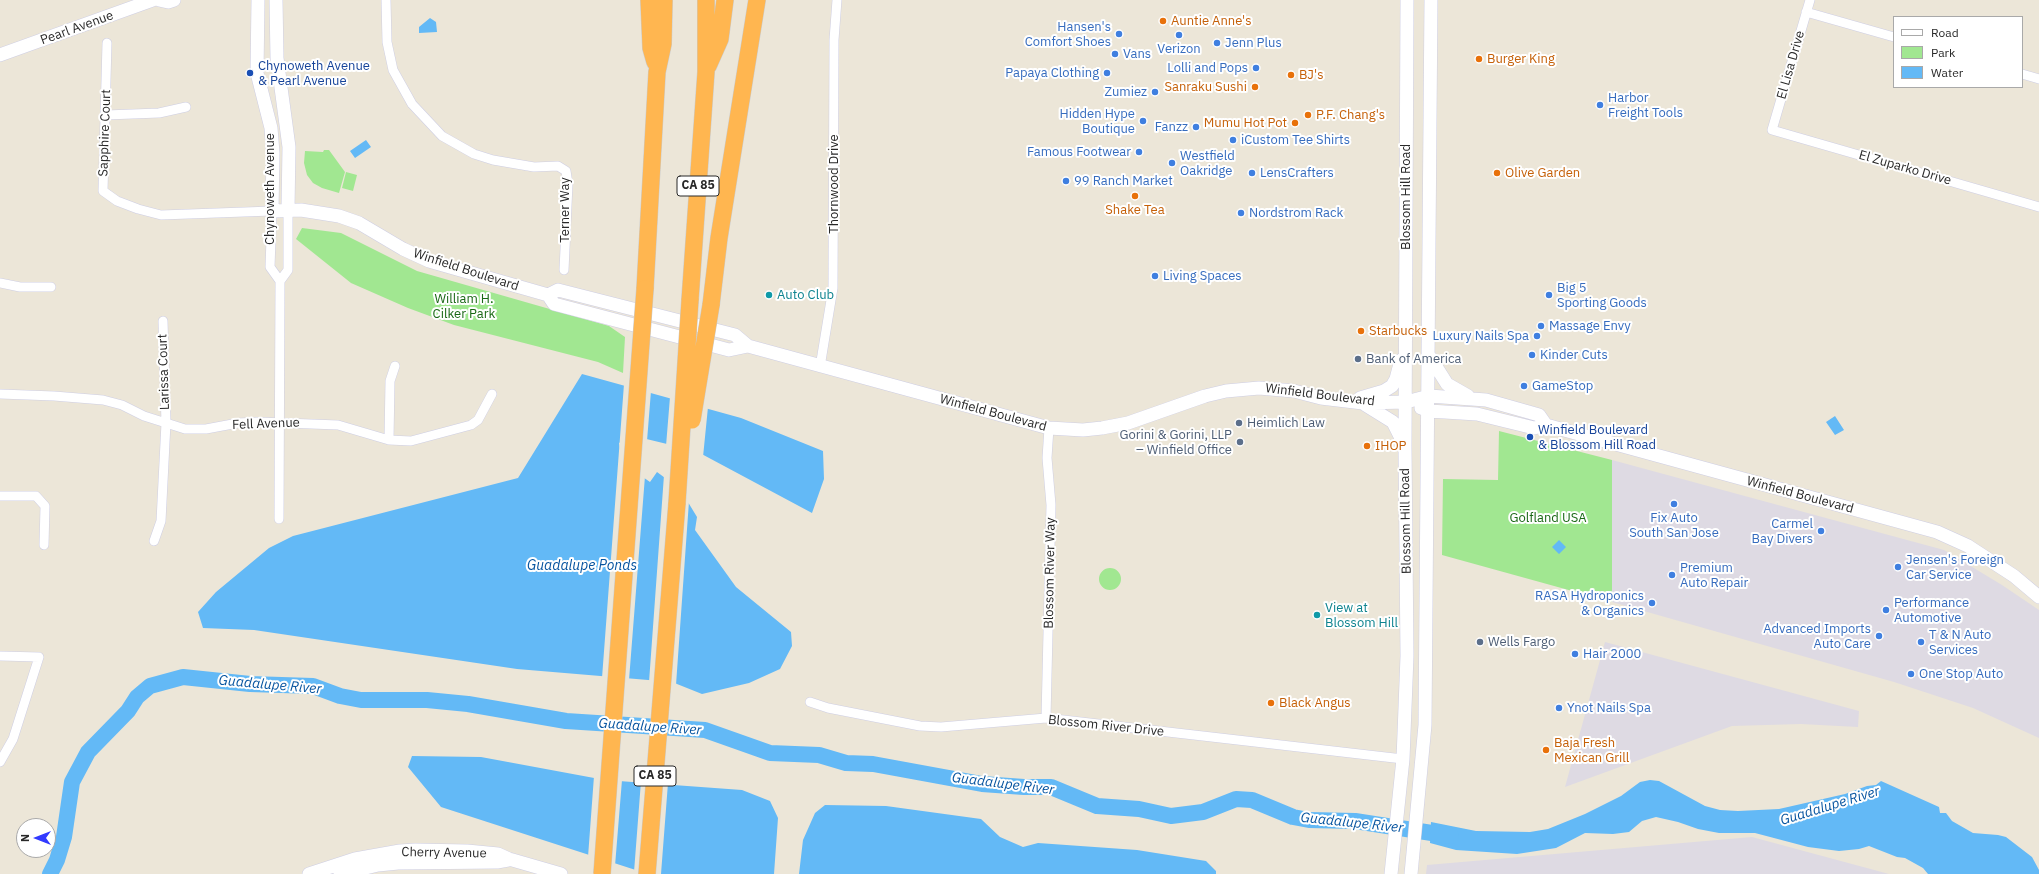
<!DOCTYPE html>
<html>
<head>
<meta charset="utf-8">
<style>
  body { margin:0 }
  #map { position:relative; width:2039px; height:874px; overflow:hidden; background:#ece6d8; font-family:"IBM Plex Sans",sans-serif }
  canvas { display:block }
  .legend { position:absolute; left:1893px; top:16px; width:130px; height:72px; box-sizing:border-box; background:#fff; border:1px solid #a9a9a9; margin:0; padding:5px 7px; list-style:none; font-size:12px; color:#282828 }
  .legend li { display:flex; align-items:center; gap:8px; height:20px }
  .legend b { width:20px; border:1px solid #a9a9a9 }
  .north { position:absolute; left:16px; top:818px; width:40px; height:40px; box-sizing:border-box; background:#fff; border:1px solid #a9a9a9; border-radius:50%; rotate:270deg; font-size:11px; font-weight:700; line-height:16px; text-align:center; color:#282828 }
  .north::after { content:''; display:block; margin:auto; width:14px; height:18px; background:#323aff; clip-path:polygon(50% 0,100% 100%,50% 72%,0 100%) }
</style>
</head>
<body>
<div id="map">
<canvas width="2039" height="874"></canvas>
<ul class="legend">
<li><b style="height:5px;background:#fff"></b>Road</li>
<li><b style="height:11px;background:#a1e791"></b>Park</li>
<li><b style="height:11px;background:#63b9f6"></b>Water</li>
</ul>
<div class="north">N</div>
</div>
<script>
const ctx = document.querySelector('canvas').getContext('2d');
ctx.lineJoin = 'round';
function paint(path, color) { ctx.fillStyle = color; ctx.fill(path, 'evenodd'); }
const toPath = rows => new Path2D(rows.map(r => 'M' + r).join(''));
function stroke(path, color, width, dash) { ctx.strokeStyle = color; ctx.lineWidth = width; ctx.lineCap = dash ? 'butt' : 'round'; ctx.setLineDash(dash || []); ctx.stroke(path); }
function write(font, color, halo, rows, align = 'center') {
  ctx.font = font + ' "IBM Plex Sans",sans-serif'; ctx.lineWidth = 4; ctx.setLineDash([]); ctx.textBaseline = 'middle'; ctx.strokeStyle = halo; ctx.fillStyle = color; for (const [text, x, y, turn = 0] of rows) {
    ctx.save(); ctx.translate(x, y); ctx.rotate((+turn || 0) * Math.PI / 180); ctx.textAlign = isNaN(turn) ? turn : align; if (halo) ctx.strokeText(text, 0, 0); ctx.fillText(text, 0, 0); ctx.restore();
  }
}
paint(toPath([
  [1612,460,1944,550,2002,585,2039,610,2039,738,1973,708,1894,682,1612,602],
  [1605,642,1859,711,1858,727,1801,724,1732,726,1565,787],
  [1752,837,1889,874,1426,874,1427,865]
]), '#dedae3');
paint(toPath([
  [324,150,329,150,345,172,339,193,322,188,313,183,307,175,304,163,305,151,323,152],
  [346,172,357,175,353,191,342,188],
  [302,228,341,233,417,271,609,326,625,337,623,373,598,362,454,325,408,308,351,283,296,239],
  [1499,431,1612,460,1612,602,1442,555,1443,479,1498,480],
  '1099 579a11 11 0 1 1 22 0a11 11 0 1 1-22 0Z'
]), '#a1e791');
paint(toPath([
  [430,18,436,22,437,32,419,33,419,27],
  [366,140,371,147,355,158,350,151],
  [582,374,741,418,823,451,824,479,812,513,696,451,634,436,619,443,621,454,640,475,650,482,657,472,680,489,697,517,695,530,736,587,791,632,792,646,780,669,749,683,702,694,672,682,517,669,254,630,203,628,198,612,216,592,269,548,293,536,518,478],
  [1835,416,1844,430,1835,435,1826,422],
  [1559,540,1566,547,1559,554,1552,547],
  [412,756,481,757,605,780,742,790,770,801,778,818,774,874,648,874,441,807,408,767],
  [1650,780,1659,781,1705,806,1720,810,1738,811,1779,809,1845,794,1867,786,1876,785,1881,781,1939,807,1940,813,1946,813,1952,821,1973,833,1998,835,2006,837,2032,857,2039,870,2039,874,1928,874,1923,868,1905,858,1897,857,1869,846,1859,849,1839,851,1808,847,1755,833,1719,833,1698,829,1678,822,1656,817,1642,821,1629,832,1613,834,1585,833,1556,848,1517,854,1456,850,1430,843,1431,822,1476,831,1530,832,1548,829,1585,814,1621,796,1640,782],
  [825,805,886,806,981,819,1000,837,1023,847,1038,843,1137,850,1206,861,1216,871,1216,874,799,874,803,840,815,813]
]), '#63b9f6');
paint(toPath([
  [624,384,651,391,647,441,634,438,621,444,623,453,645,476,629,680,602,678],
  [670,397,708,407,703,457,695,453,666,446],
  [664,475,682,488,689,501,676,685,649,682],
  [594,776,622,780,615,866,588,857],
  [641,781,668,783,661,874,641,874,634,872]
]), '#ece6d8');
stroke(toPath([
  [50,874,57,860,64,837,72,782,88,752,128,711,137,697,150,686,183,677,250,684,313,686,340,696,361,700,427,700,468,704,566,721,705,730,770,753,819,755,846,763,873,764,982,784,1024,787,1051,787,1097,806,1139,809,1171,816,1203,812,1236,799,1252,800,1293,817,1309,820,1355,821,1451,836]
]), '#63b9f6', 16);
const street = toPath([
  [386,0,387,42,393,70,412,104,442,136,474,154,493,160,534,167,558,166,566,171,568,184,564,270],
  [1810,0,1772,130,2039,207],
  [1806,12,1894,37],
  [107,43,103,191,117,201,138,209,161,215,272,211,270,267,280,281],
  [2022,74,2039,79],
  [106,115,159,113,186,107],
  [0,283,20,287,51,287],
  [820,367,833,288,834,40,837,0],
  [0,394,54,396,103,400,122,405,144,416,185,429,206,429,238,423,258,422,338,425,389,440,411,441,471,425,478,420,492,394],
  [389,440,390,381,395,366],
  [0,496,36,496,45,506,44,545],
  [279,519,280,281,288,270,288,209],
  [154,541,161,521,166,423,163,321],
  [0,656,39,657,13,739,0,762],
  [810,702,828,708,920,726,941,727,1046,718,1403,759],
  [1046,718,1051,505,1047,458,1049,428]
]);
const secondary = toPath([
  [159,0,168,2,174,0],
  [258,0,257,73,271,128,273,153,272,211,301,210,339,216,359,223,403,249,429,261,548,295,554,304,729,350,748,346],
  [276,0,277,58,289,147,288,209],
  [0,55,153,0],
  [548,295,558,290,735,335,748,346,1049,428,1083,430,1102,428,1128,423,1205,396,1226,391,1259,388,1294,391,1321,398,1363,403,1406,402,1429,396,1486,400,1539,415,1546,425],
  [1430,357,1447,384,1468,396],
  [1360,398,1384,391,1392,386,1396,379,1401,360],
  [1364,404,1393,422,1404,444],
  [1421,408,1429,411,1477,414,1534,428,1546,425,1937,532,1968,546,2014,576,2039,597],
  [309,874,355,859,400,851,415,850,467,851,498,854,509,859,561,874],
  [340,874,378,865,398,863,497,862,508,860],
  [1391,874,1403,759,1407,656,1405,446,1407,0],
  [1411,874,1425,725,1431,0]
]);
const highway = toPath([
  [649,0,651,48,655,62],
  [708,66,720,39,725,0],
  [645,289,657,72,663,44,664,0],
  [690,300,706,72,706,0],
  [711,305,719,238,757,0],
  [647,874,677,503]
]);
stroke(street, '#cecee3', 10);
stroke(secondary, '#cecee3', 14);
stroke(highway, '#cbcbcb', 18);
stroke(street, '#fff', 9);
stroke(secondary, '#fff', 13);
stroke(highway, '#ffb650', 17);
const highwayBridge = toPath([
  [692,420,711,305],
  [677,503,690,300],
  [602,874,645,289]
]);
stroke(highwayBridge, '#cbcbcb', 18, []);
stroke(highwayBridge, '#ffb650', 17);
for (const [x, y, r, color] of [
  [1163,21,4,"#e8710a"],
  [1119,34,4,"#3f7fe0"],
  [1179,35,4,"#3f7fe0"],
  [1217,43,4,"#3f7fe0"],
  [1115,54,4,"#3f7fe0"],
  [1479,59,4,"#e8710a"],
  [1256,68,4,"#3f7fe0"],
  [250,73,4,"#1a4fb4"],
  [1107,73,4,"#3f7fe0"],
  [1291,75,4,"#e8710a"],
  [1255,87,4,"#e8710a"],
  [1155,92,4,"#3f7fe0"],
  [1600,105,4,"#3f7fe0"],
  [1308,115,4,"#e8710a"],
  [1143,121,4,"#3f7fe0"],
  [1295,123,4,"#e8710a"],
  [1196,127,4,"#3f7fe0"],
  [1233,140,4,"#3f7fe0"],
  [1139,152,4,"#3f7fe0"],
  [1172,163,4,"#3f7fe0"],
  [1252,173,4,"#3f7fe0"],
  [1497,173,4,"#e8710a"],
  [1066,181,4,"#3f7fe0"],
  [1135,196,4,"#e8710a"],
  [1241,213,4,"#3f7fe0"],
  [1155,276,4,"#3f7fe0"],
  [769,295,4,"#0f9aa8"],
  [1549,295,4,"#3f7fe0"],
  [1541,326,4,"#3f7fe0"],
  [1361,331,4,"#e8710a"],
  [1537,336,4,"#3f7fe0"],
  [1532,355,4,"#3f7fe0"],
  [1358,359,4,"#5c6f8a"],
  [1524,386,4,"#3f7fe0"],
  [1239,423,4,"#5c6f8a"],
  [1530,437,4,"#1a4fb4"],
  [1240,442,4,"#5c6f8a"],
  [1367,446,4,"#e8710a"],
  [1674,504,4,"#3f7fe0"],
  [1821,531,4,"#3f7fe0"],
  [1898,567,4,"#3f7fe0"],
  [1672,575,4,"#3f7fe0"],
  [1652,603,4,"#3f7fe0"],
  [1886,610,4,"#3f7fe0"],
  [1317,615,4,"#0f9aa8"],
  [1879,636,4,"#3f7fe0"],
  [1480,642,4,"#5c6f8a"],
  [1921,642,4,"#3f7fe0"],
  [1575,654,4,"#3f7fe0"],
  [1911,674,4,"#3f7fe0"],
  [1271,703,4,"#e8710a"],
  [1559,708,4,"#3f7fe0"],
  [1546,750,4,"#e8710a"]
]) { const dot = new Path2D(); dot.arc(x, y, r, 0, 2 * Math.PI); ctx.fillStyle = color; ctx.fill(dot); stroke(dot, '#fff', 1.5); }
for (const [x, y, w] of [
  [698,186,42],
  [655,776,42]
]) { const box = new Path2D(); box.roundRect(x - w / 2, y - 10, w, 20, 3); ctx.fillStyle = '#fff'; ctx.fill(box); stroke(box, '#282828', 1); }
write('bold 12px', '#282828', null, [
  ["CA 85",698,186],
  ["CA 85",655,776]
]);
write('13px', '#c56008', '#fff', [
  ["Auntie Anne's",1171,21],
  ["Burger King",1487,59],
  ["BJ's",1299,75],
  ["Sanraku Sushi",1247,87,"right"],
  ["P.F. Chang's",1316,115],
  ["Mumu Hot Pot",1287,123,"right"],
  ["Olive Garden",1505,173],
  ["Shake Tea",1135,210,"center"],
  ["Starbucks",1369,331],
  ["IHOP",1375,446],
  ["Black Angus",1279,703],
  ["Baja Fresh",1554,743],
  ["Mexican Grill",1554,758]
], 'left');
write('13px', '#366cbe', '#fff', [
  ["Hansen's",1111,27,"right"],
  ["Comfort Shoes",1111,42,"right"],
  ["Jenn Plus",1225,43],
  ["Verizon",1179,49,"center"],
  ["Vans",1123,54],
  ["Lolli and Pops",1248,68,"right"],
  ["Papaya Clothing",1099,73,"right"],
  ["Zumiez",1147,92,"right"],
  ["Harbor",1608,98],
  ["Freight Tools",1608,113],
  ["Hidden Hype",1135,114,"right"],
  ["Boutique",1135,129,"right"],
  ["Fanzz",1188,127,"right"],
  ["iCustom Tee Shirts",1241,140],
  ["Famous Footwear",1131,152,"right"],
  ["Westfield",1180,156],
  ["Oakridge",1180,171],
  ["LensCrafters",1260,173],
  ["99 Ranch Market",1074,181],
  ["Nordstrom Rack",1249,213],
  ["Living Spaces",1163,276],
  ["Big 5",1557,288],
  ["Sporting Goods",1557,303],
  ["Massage Envy",1549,326],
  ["Luxury Nails Spa",1529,336,"right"],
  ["Kinder Cuts",1540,355],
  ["GameStop",1532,386],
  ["Fix Auto",1674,518,"center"],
  ["South San Jose",1674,533,"center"],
  ["Carmel",1813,524,"right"],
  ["Bay Divers",1813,539,"right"],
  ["Jensen's Foreign",1906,560],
  ["Car Service",1906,575],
  ["Premium",1680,568],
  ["Auto Repair",1680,583],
  ["RASA Hydroponics",1644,596,"right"],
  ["& Organics",1644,611,"right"],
  ["Performance",1894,603],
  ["Automotive",1894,618],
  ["Advanced Imports",1871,629,"right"],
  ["Auto Care",1871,644,"right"],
  ["T & N Auto",1929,635],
  ["Services",1929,650],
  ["Hair 2000",1583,654],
  ["One Stop Auto",1919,674],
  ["Ynot Nails Spa",1567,708]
], 'left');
write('13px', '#282828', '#fff', [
  ["Pearl Avenue",77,28,-20],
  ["El Lisa Drive",1791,65,-74],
  ["Sapphire Court",105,133,-88],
  ["El Zuparko Drive",1905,168,16],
  ["Thornwood Drive",834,184,-90],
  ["Chynoweth Avenue",270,189,-90],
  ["Blossom Hill Road",1406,197,-90],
  ["Terner Way",565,210,-90],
  ["Winfield Boulevard",466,270,18],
  ["Larissa Court",164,372,-92],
  ["Winfield Boulevard",1320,395,7],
  ["Winfield Boulevard",993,413,15],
  ["Fell Avenue",266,424,-2],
  ["Winfield Boulevard",1800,495,15],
  ["Blossom Hill Road",1406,521,-91],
  ["Blossom River Way",1050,573,-89],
  ["Blossom River Drive",1106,726,6],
  ["Cherry Avenue",444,853,1]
]);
write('13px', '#164399', '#fff', [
  ["Chynoweth Avenue",258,66],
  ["& Pearl Avenue",258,81],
  ["Winfield Boulevard",1538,430],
  ["& Blossom Hill Road",1538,445]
], 'left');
write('13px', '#0d838f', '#fff', [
  ["Auto Club",777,295],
  ["View at",1325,608],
  ["Blossom Hill",1325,623]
], 'left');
write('13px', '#196815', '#fff', [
  ["William H.",464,299],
  ["Cilker Park",464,314],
  ["Golfland USA",1548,518]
]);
write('13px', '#4e5e75', '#fff', [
  ["Bank of America",1366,359],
  ["Heimlich Law",1247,423],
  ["Gorini & Gorini, LLP",1232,435,"right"],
  ["– Winfield Office",1232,450,"right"],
  ["Wells Fargo",1488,642]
], 'left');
write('italic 14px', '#05539f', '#fff', [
  ["Guadalupe Ponds",582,566],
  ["Guadalupe River",270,685,5],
  ["Guadalupe River",650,727,4],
  ["Guadalupe River",1003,784,7],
  ["Guadalupe River",1830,806,-17],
  ["Guadalupe River",1352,823,6]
]);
</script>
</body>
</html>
